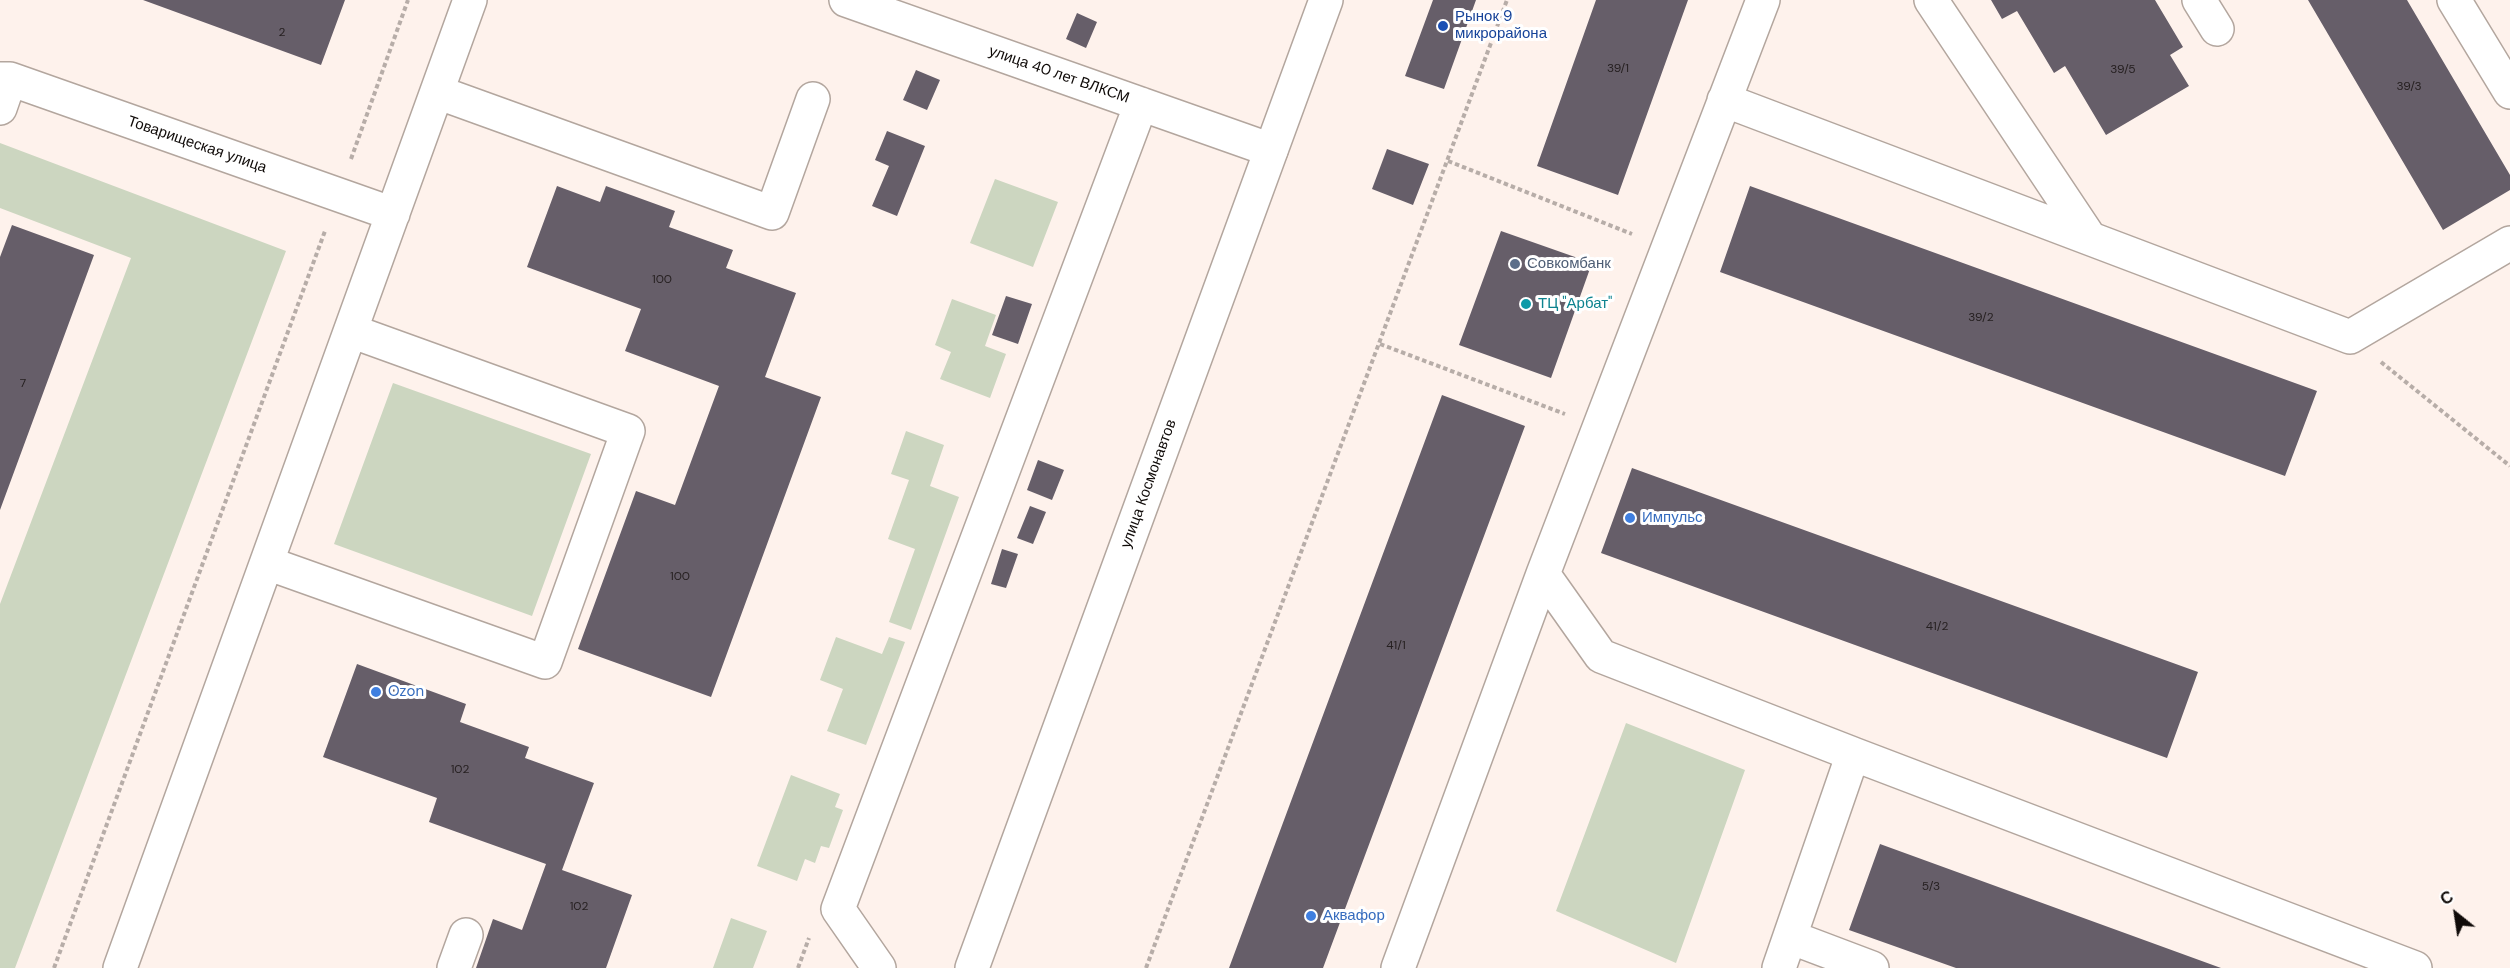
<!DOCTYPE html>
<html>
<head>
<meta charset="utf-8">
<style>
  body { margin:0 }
  #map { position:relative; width:2510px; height:968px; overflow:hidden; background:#fef2ec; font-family:"DM Sans",sans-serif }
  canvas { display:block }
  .north { position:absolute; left:2426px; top:884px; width:60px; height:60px; -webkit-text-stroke:4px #fff; paint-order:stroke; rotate:330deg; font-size:16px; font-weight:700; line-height:24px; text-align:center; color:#100b09 }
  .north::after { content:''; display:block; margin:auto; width:21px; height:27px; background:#100b09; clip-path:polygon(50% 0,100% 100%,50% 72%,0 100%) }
</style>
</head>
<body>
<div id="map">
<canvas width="2510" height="968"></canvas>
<div class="north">С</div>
</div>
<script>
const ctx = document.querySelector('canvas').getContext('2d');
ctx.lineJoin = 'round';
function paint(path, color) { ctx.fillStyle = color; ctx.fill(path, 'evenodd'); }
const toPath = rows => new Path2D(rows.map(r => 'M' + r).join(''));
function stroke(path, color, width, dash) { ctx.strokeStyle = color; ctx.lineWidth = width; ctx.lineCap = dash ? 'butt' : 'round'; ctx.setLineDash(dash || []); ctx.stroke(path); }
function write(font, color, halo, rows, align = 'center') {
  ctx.font = font + ' "DM Sans",sans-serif'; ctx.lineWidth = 6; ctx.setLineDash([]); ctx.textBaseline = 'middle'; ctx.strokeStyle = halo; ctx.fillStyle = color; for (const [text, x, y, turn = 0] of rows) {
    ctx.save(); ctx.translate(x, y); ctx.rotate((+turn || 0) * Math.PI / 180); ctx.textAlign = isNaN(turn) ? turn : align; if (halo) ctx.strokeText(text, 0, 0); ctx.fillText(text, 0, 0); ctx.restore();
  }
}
paint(toPath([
  [0,143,286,251,15,968,0,968,0,604,131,258,0,208],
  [995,179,1058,202,1033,267,970,243],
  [952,299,996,315,985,346,1006,354,990,398,940,379,951,352,935,345],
  [393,383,591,454,532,616,334,544],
  [906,431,944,445,930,486,959,497,911,630,889,622,915,549,888,539,909,480,891,474],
  [836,637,882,654,889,637,905,642,866,745,827,731,843,689,820,680],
  [1626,723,1745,770,1676,963,1556,911],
  [791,775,840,794,835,807,843,810,829,848,821,846,815,863,805,859,797,881,757,866],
  [731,918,767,931,753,968,713,968]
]), '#ccd6c0');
paint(toPath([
  [143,0,345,0,321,65],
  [1433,0,1476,0,1444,89,1405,76],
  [1596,0,1688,0,1618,195,1537,166],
  [1991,0,2155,0,2183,47,2170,55,2189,86,2106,135,2065,66,2054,73,2017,11,2002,19],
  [2308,0,2407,0,2510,175,2510,190,2443,230],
  [1077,13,1097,22,1086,48,1066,39],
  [916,70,940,80,927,110,903,100],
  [887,131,925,146,897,216,872,206,889,166,875,160],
  [1387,149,1429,164,1413,205,1372,189],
  [557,186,600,202,606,186,675,211,669,227,733,250,726,268,796,293,765,377,821,397,711,697,578,649,636,491,675,505,719,386,625,351,641,309,527,267],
  [1750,186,2317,391,2285,476,1720,272],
  [12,225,94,255,0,510,0,257],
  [1501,231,1592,263,1551,378,1459,345],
  [1006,296,1032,304,1018,344,992,335],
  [1442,395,1525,426,1323,968,1229,968],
  [1038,460,1064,470,1052,500,1027,490],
  [1632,468,2198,672,2167,758,1601,553],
  [1030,506,1046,512,1033,544,1017,538],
  [1002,549,1018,554,1006,588,991,584],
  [357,664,466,704,460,722,529,747,525,758,594,783,562,870,632,895,606,968,476,968,493,919,522,930,546,864,429,822,437,798,323,757],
  [1880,844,2221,968,1956,968,1849,930]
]), '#665e69');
const minor = toPath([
  [846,0,1271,150],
  [1763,0,1543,574,1601,656,1853,754],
  [1931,0,2089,237],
  [2199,0,2217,29],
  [2454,0,2510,92],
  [0,79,10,79,393,214],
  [437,92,772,213,813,99],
  [1724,100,2350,337,2510,243],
  [0,108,10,79],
  [267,563,545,662,628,431,351,331],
  [1790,937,1872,968],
  [120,968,470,0],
  [454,968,466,935],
  [879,968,838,909,1141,104],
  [1398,968,1543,574],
  [1779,968,1853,754,2415,968]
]);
const major = toPath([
  [972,968,1326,0]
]);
stroke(minor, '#b3a69e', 36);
stroke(major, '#b3a69e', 36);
stroke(toPath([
  [351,159,408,0],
  [1448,161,1632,234],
  [1380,344,1565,414],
  [2381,362,2510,466],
  [54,968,325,231],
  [798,968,809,938],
  [1146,968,1507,0]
]), '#b7ada8', 4, [4.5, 3]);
stroke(minor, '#fff', 33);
stroke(major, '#fff', 33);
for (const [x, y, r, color] of [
  [1443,26,6,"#1a4fb4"],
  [1515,264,6,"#5c6f8a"],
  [1526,304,6,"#0f9aa8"],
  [1630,518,6,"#3f7fe0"],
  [376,692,6,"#3f7fe0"],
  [1311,916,6,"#3f7fe0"]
]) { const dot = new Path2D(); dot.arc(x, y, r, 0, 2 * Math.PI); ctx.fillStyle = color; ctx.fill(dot); stroke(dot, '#fff', 2); }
write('12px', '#262021', null, [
  ["2",282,33],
  ["39/1",1618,69],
  ["39/5",2123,70],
  ["39/3",2409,87],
  ["100",662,280],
  ["39/2",1981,318],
  ["7",23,384],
  ["100",680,577],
  ["41/2",1937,627],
  ["41/1",1396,646],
  ["102",460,770],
  ["5/3",1931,887],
  ["102",579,907]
]);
write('15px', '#164399', '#fff', [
  ["Рынок 9",1455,17],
  ["микрорайона",1455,34]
], 'left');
write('15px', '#100b09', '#fff', [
  ["улица 40 лет ВЛКСМ",1059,75,19],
  ["Товарищеская улица",197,145,19],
  ["улица Космонавтов",1149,484,-70]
]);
write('15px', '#4e5e75', '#fff', [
  ["Совкомбанк",1527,264]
], 'left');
write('15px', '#0d838f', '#fff', [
  ["ТЦ \"Арбат\"",1538,304]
], 'left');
write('15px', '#366cbe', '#fff', [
  ["Импульс",1642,518],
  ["Ozon",388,692],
  ["Аквафор",1323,916]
], 'left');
</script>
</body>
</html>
